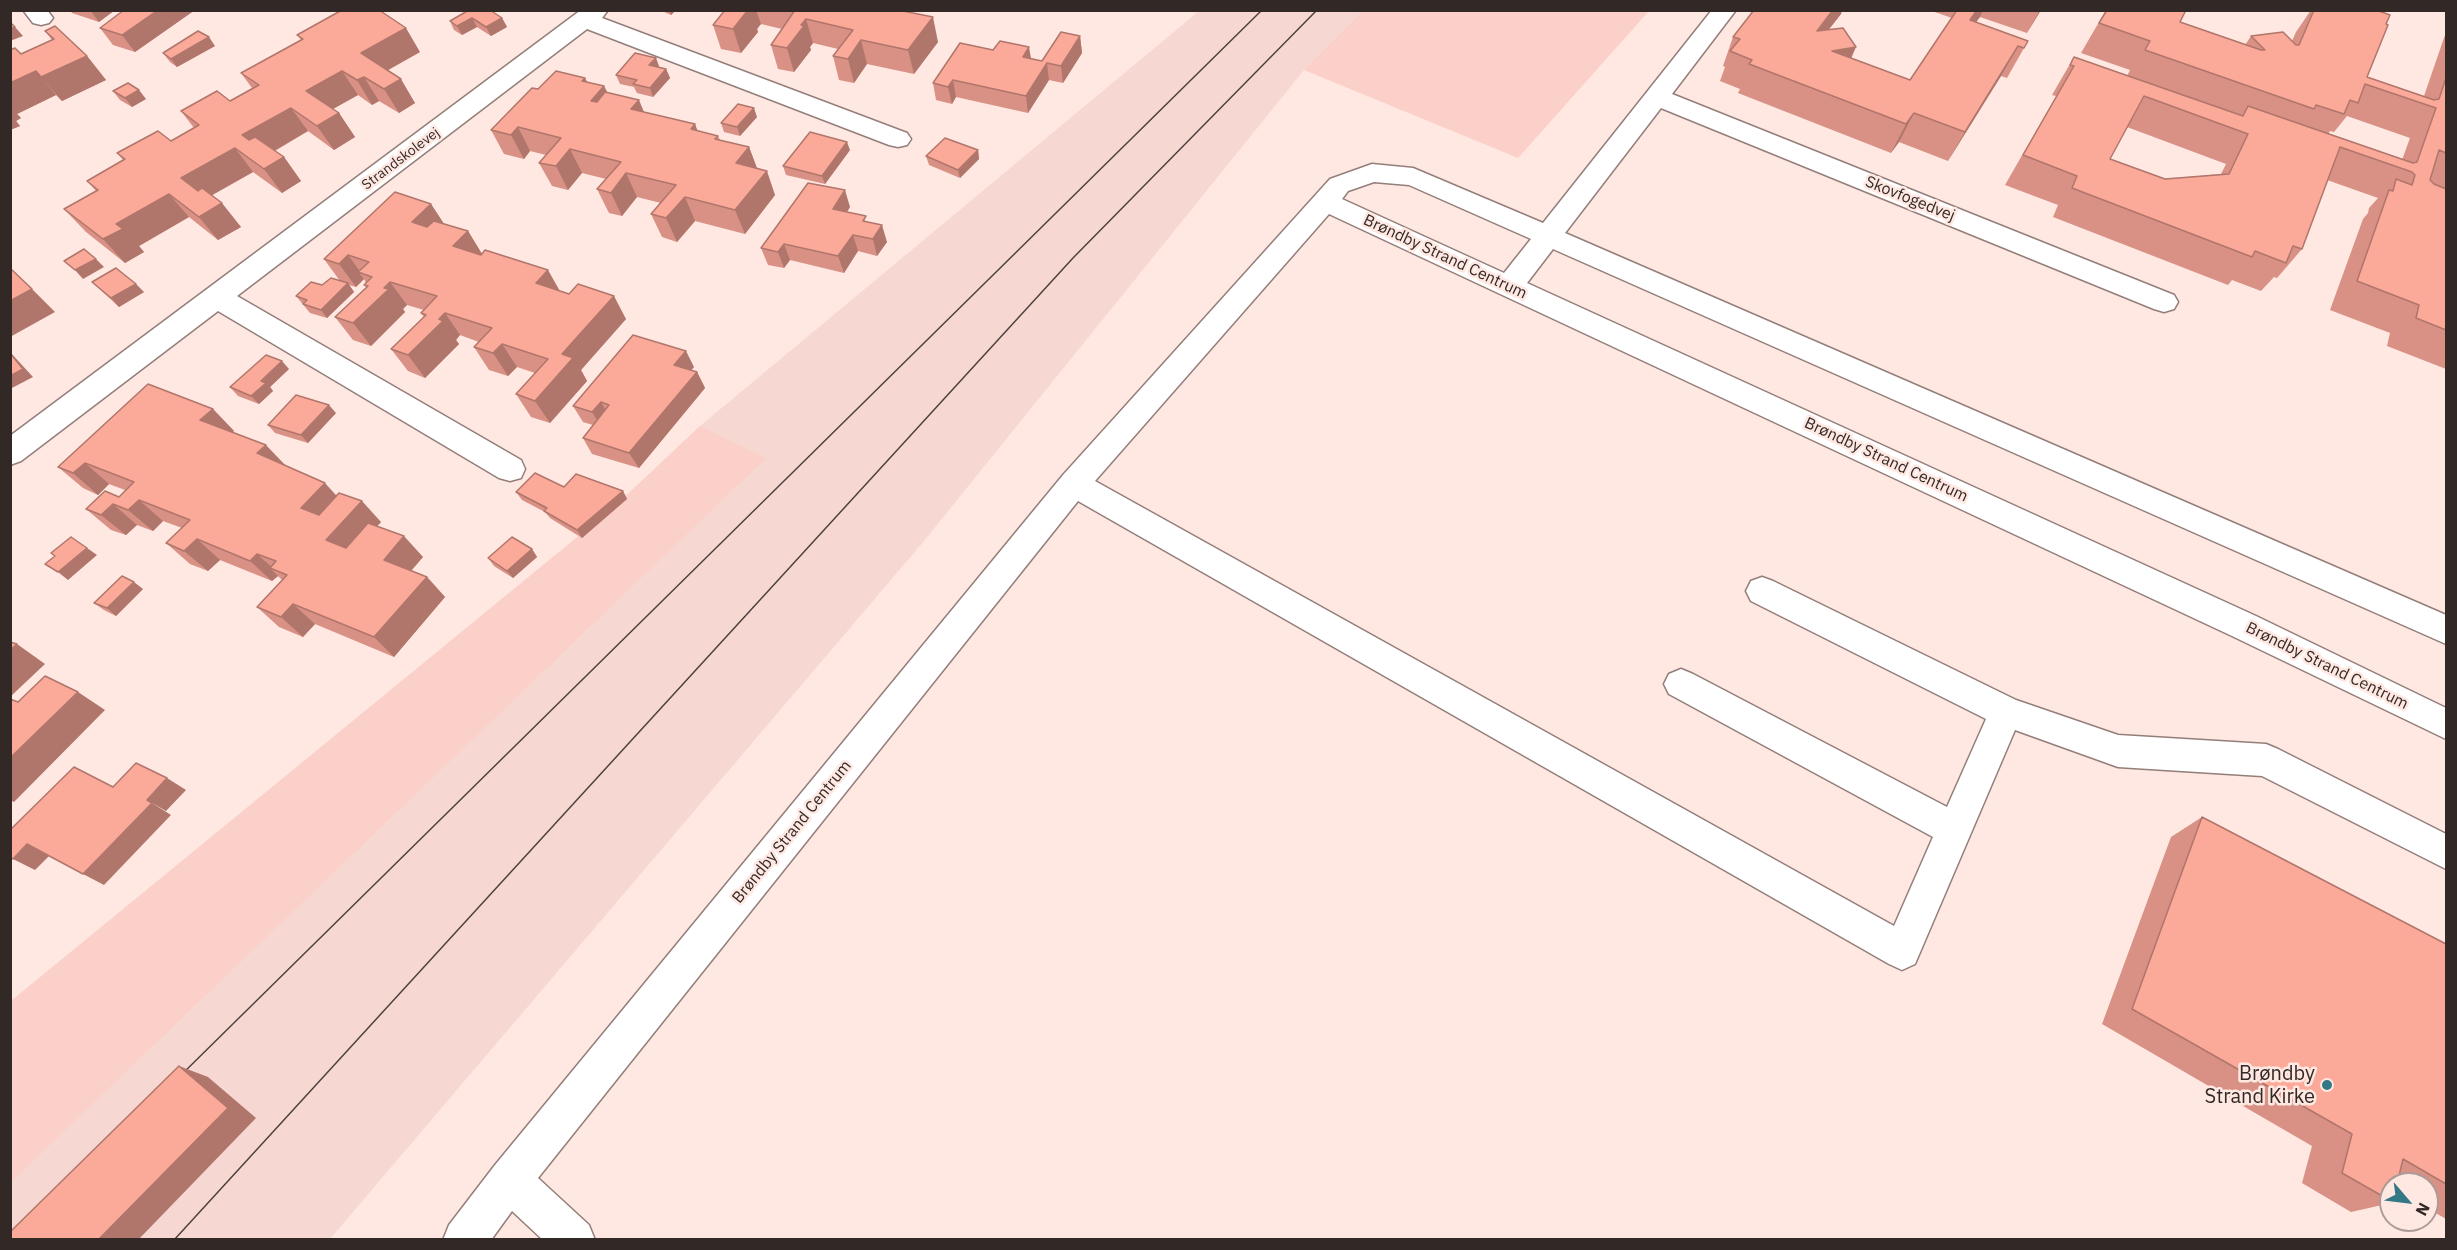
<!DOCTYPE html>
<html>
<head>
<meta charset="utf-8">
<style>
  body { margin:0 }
  #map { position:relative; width:2457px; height:1250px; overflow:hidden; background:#ffe7e2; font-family:"IBM Plex Sans",sans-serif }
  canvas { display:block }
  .frame { position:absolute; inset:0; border:12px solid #322927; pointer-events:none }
  .north { position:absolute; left:2379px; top:1172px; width:60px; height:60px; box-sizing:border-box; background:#ffe7e2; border:2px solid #ad9b97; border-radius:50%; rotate:118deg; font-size:16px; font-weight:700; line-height:24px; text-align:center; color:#322927 }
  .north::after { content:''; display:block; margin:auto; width:21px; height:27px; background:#337985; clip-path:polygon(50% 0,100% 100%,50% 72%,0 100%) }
</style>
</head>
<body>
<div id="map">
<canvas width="2457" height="1250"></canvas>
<div class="frame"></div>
<div class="north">N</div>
</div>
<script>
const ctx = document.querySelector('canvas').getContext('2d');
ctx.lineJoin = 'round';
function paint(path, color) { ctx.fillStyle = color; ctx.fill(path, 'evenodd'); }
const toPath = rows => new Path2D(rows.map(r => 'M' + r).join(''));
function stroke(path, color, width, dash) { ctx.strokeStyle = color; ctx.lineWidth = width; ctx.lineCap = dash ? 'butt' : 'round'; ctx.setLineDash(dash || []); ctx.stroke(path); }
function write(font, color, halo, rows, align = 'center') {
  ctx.font = font + ' "IBM Plex Sans",sans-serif'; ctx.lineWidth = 5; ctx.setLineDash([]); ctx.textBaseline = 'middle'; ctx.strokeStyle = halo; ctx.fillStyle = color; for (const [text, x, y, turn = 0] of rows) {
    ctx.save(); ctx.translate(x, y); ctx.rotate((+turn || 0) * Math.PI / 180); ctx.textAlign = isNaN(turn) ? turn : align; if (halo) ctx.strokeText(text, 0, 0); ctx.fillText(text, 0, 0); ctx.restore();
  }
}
paint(toPath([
  [1199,11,1363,11,1304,70,924,541,330,1239,11,1240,11,1001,614,507,700,426]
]), '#f7d7d2');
paint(toPath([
  [1363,11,1363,10,1649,11,1518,158,1304,70],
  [700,426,766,458,11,1182,11,1001,614,507]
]), '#fbd0c8');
const minor = toPath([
  [23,10,47,10,53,18,49,23,41,25,33,23,23,10],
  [581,10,608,10,602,18,907,133,911,139,907,145,898,147,889,145,587,29,237,296,521,460,525,469,521,478,510,481,499,478,218,311,21,461,10,465,10,436,581,10],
  [1712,10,1736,10,1672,94,2174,295,2178,302,2174,309,2164,312,2154,309,1661,108,1565,233,2446,615,2446,644,1553,249,1527,283,2256,616,2446,708,2446,739,2232,636,1329,214,1095,481,1894,926,1933,837,1669,694,1664,684,1669,674,1681,669,1693,674,1947,807,1986,719,1751,601,1746,591,1751,581,1762,577,1773,581,2016,700,2118,735,2266,744,2278,749,2446,834,2446,869,2262,776,2118,767,2015,730,1915,964,1902,970,1889,964,1078,501,538,1178,589,1225,595,1240,543,1240,512,1211,491,1240,443,1240,449,1225,495,1165,1063,475,1330,179,1372,164,1413,168,1543,223,1712,10],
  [1374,182,1409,185,1531,239,1504,273,1342,199,1348,191,1374,182]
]);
stroke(minor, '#937e7a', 3);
paint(minor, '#fff');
stroke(toPath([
  [176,1080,1262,10],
  [174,1240,1073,258,1317,10]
]), '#4d423f', 1.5);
paint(toPath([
  [70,10,115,10,99,22,72,13],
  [195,10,135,52,113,45,100,28],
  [469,10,502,18,507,27,491,36,477,27,462,35,454,30,450,21],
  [660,10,676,10,671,15],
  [725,10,909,10,909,13,938,42,914,74,867,64,854,83,839,80,833,56,838,49,813,43,810,47,811,50,794,72,778,69,771,45,782,29,761,24,757,29,758,32,741,53,721,49,713,25],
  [1754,10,1842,10,1841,14,1829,29,1851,58,1910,80,1952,18,1929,10,2041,10,2027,33,1980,17,1976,22,2028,41,2007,78,2001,76,1948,161,1899,142,1891,153,1738,93,1740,89,1720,81,1725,67,1723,66,1733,37],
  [2106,10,2186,10,2180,22,2245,45,2251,36,2292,41,2296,32,2311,10,2376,10,2367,77,2424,96,2446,32,2446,369,2387,346,2390,333,2330,310,2363,219,2368,213,2369,208,2378,198,2327,180,2302,249,2277,278,2274,277,2261,291,2232,280,2228,285,2053,217,2058,205,2005,185,2056,96,2052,95,2074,57,2127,76,2130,70,2081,53],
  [2347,116,2410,138,2402,160,2328,134,2330,131,2334,132],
  [2127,127,2226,164,2221,174,2165,179,2110,159],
  [45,31,87,56,106,80,62,101,56,95,17,114,21,118,16,121,20,126,10,130,10,50,21,54,52,40],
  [297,35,420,52,387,70,415,103,399,113,379,101,372,105,358,95,333,109,339,113,355,137,334,150,308,131,275,151,284,157,301,181,282,193,253,172,212,195,241,227,218,240,189,217,139,246,144,252,125,263,86,232,64,209,96,191,87,181,123,160,117,153,171,141,194,128,181,111,230,101,252,88,241,73,301,40],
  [1080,36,1082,53,1063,83,1049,80,1028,113,956,97,952,104,936,100,933,83,993,50,1042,61],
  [215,46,177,67,170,62,163,53],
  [659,66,659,67,666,69,670,78,653,97,637,93,634,87,620,84,616,75],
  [585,78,587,82,604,86,608,93,644,112,695,124,697,131,718,136,720,140,749,147,757,168,775,195,745,234,695,221,677,242,662,237,651,214,661,203,637,197,622,216,609,213,597,189,606,179,582,173,568,190,552,186,539,163,546,155,530,151,524,159,504,154,491,130,538,89],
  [113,91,146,99,132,107,120,100],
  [757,117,740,136,724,132,721,123],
  [850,150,825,184,786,175,783,166],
  [978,150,979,159,960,178,929,165,926,156],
  [431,204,444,224,468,231,482,254,559,291,626,319,581,370,587,381,550,423,531,417,516,394,535,373,517,367,508,376,489,370,474,347,479,342,460,335,456,340,459,344,425,378,408,371,391,349,424,317,421,313,424,310,407,305,403,309,405,312,371,346,353,340,335,317,367,288,364,285,366,283,364,279,356,287,349,285,354,292,327,318,310,313,296,296,322,285,340,281,324,259],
  [850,207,847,212,868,222,887,242,877,256,858,251,844,273,790,260,784,268,768,265,761,248],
  [92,282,144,292,119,307],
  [694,367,691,370,697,372,705,388,639,468,592,454,583,438,593,425,583,422,573,406],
  [289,369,270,387,273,391,259,404,238,396,230,387],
  [213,409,234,431,233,432,286,466,381,522,377,526,423,557,411,571,427,577,445,597,394,657,315,624,303,637,279,627,257,607,282,580,278,576,272,581,220,560,208,571,190,564,166,543,182,528,163,521,153,531,137,525,126,535,111,530,86,509,119,497,125,490,109,484,98,495,83,488,58,467],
  [336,413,308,443,275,433,268,425],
  [564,487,623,491,627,499,582,538,550,518,545,512,522,500,516,492],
  [532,549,537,557,513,578,494,566,488,558],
  [143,589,116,616,104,610,94,603],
  [2202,817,2446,944,2446,1219,2427,1208,2427,1184,2391,1184,2391,1203,2351,1212,2302,1183,2312,1146,2102,1024,2171,837]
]), '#d89184');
paint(toPath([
  [90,10,115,10,99,22],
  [158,10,195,10,135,52,122,35],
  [669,10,676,10,671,15],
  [748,10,756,10,761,24,757,29,758,32,741,53,733,29],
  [1833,10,1842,10,1841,14,1805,60,1817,31],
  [1977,10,1983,10,1980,17,1955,50,1970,20],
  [2040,10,2041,10,2027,33],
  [933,17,938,42,914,74,908,50],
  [472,18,477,27,462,35,457,26],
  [502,18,507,27,491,36,486,27],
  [806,19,813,43,810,47,811,50,794,72,787,48,801,25],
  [15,27,23,36,10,41,10,29],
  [406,28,420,52,376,77,361,53],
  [1080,36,1082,53,1063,83,1061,66],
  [209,37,215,46,177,67,171,59],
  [861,40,867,64,854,83,848,59],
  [2018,46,2001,76,1948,161,1965,132],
  [1029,47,1032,64,1023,57],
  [1856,47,1843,77,1832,51],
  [87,56,106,80,62,101,41,77],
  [656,58,659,66,653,74,649,65],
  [1047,63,1049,80,1028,113,1026,96],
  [666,69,670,78,653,97,650,88],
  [36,71,56,95,17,114,21,118,16,121,20,126,10,130,10,83],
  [342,71,358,95,322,115,306,91],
  [364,77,379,101,372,105,357,80],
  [585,78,594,97,604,86,615,110,602,125,582,81],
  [401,79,415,103,399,113,384,89],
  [953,80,956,97,952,104,948,87],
  [139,90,146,99,132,107,125,98],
  [639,100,649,124,631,109],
  [291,108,308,131,260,159,242,135],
  [754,108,757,117,740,136,737,127],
  [339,113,355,137,334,150,317,126],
  [1914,113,1899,142,1891,153,1906,124],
  [695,124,704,148,691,129],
  [518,127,530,151,524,159,511,135],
  [847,142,850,150,825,184,822,176],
  [749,147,758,171,736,163],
  [235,148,253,172,200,202,181,178],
  [570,149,582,173,568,190,556,166],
  [978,150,979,159,960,178,958,170],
  [284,157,301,181,282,193,264,169],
  [767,171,775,195,745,234,735,210],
  [626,173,637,197,622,216,611,193],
  [845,190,850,207,838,225,833,209],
  [169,194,189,217,139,246,144,252,125,263,103,239,116,224],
  [685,197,695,221,677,242,666,218],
  [222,203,241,227,218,240,199,217],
  [431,204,446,227,427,246,412,222],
  [882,225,887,242,877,256,873,239],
  [468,231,482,254,468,269,453,246],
  [853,235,858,251,844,273,838,256],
  [784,244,790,260,784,268,778,252],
  [348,255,362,274,358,272,364,279,356,287,339,264],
  [96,259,104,267,83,279,75,270],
  [548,270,561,293,536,283],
  [390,282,407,305,403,309,405,312,371,346,353,323],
  [348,283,354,292,327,318,321,310],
  [136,284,144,292,119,307,111,298],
  [32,289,55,312,10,337,10,301],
  [614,296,626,319,581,370,587,381,550,423,535,401,562,354],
  [445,313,460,335,456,340,459,344,425,378,408,355],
  [502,344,517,367,508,376,493,353],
  [686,351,694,367,682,381,674,365],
  [10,352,33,377,10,389],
  [282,361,289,369,270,387,273,391,259,404,251,396,261,381],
  [697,372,705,388,639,468,629,453],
  [601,402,610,418,602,428,592,412],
  [329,405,336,413,308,443,301,435],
  [213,409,234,431,222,441,200,420],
  [266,445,287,467,257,453],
  [85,463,109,484,98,495,73,473],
  [325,483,344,504,321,529,301,508],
  [623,491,627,499,582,538,577,530],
  [139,500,163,521,153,531,128,510],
  [362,501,381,522,346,560,326,540],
  [113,504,137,525,126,535,101,515],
  [404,536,423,557,403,580,384,560],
  [197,539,220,560,208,571,184,551],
  [87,548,97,555,68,580,58,572],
  [532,549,537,557,513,578,507,571],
  [257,554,275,570,270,568,278,576,272,581,250,561],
  [427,577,445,597,394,657,374,637],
  [134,582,143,589,116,616,107,608],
  [293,604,315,624,303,637,281,617],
  [17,644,45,664,10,697,10,650],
  [78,692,105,710,14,802,10,800,10,758],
  [167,778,186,790,166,811,147,800],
  [152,803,171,815,104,885,83,874],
  [27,844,49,856,35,870,13,859],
  [179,1066,208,1077,256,1118,139,1239,99,1239]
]), '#b0766b');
const building = toPath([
  [124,10,158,10,122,35,100,28,124,10],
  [342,10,379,10,406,28,361,53,401,79,384,89,364,77,357,80,342,71,306,91,339,113,317,126,291,108,242,135,249,140,255,137,284,157,264,169,235,148,181,178,198,191,202,188,222,203,199,217,169,194,116,224,123,229,103,239,64,209,98,190,87,181,125,159,117,153,158,131,171,141,199,125,181,111,217,91,230,101,259,85,241,73,303,39,297,35,342,10],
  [469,10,490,10,502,18,486,27,472,18,457,26,450,21,469,10],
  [725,10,748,10,733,29,713,25,725,10],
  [795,10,898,10,933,17,908,50,861,40,848,59,833,56,853,30,806,19,801,25,804,26,787,48,771,45,795,10],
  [1754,10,1833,10,1817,31,1843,28,1856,47,1832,51,1910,80,1957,10,1977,10,1970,20,2028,41,2024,48,2018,46,1965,132,1914,113,1906,124,1749,64,1752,60,1730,51,1740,39,1733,37,1754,10],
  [2107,10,2186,10,2180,22,2261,50,2265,50,2251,36,2283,32,2296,45,2299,45,2314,10,2376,10,2390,15,2386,24,2388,25,2367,77,2434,100,2439,99,2446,78,2446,153,2439,150,2430,180,2434,184,2446,189,2446,330,2416,318,2419,305,2357,281,2389,190,2393,191,2396,179,2412,185,2415,175,2412,172,2340,147,2302,249,2293,246,2286,263,2255,251,2252,257,2072,188,2077,176,2023,155,2074,66,2070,65,2074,57,2243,116,2248,106,2413,163,2417,162,2436,108,2365,84,2358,103,2350,100,2344,114,2316,105,2314,109,2145,50,2150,41,2099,23,2107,10],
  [2144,96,2248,134,2229,174,2165,179,2110,159,2144,96],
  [10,22,15,27,10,29,10,22],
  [55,26,87,56,41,77,36,71,10,83,10,50,15,48,21,54,54,39,45,31,55,26],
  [198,31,209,37,171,59,163,53,198,31],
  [1061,32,1080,36,1061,66,1047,63,1026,96,953,80,948,87,933,83,960,43,993,50,1000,41,1029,47,1023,57,1042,61,1061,32],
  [635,53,656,58,649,65,666,69,650,88,633,84,637,80,616,75,635,53],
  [556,71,585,78,582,81,604,86,591,101,597,102,605,92,639,100,631,109,695,124,691,129,718,136,715,139,749,147,736,163,767,171,735,210,685,197,666,218,651,214,676,185,626,173,611,193,597,189,621,162,570,149,556,166,539,163,561,138,518,127,511,135,491,130,532,88,538,89,556,71],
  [128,83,139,90,125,98,113,91,128,83],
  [738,104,754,108,737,127,721,123,738,104],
  [810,132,847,142,822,176,783,166,810,132],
  [945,138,978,150,958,170,926,156,945,138],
  [808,183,845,190,833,209,866,216,863,221,882,225,873,239,853,235,838,256,784,244,778,252,761,248,808,183],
  [395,192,431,204,412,222,427,227,434,221,468,231,453,246,481,255,485,250,548,270,536,283,569,294,578,284,614,296,562,354,573,358,535,401,516,394,548,359,502,344,493,353,474,347,492,328,445,313,439,319,443,321,408,355,391,349,426,315,421,313,437,296,390,282,384,288,389,289,353,323,335,317,368,286,364,285,372,277,358,272,369,262,348,255,339,264,324,259,395,192],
  [84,249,96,259,75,270,64,261,84,249],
  [10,268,32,289,10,301,10,268],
  [116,268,136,284,111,298,92,282,116,268],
  [331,278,348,283,321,310,303,304,307,300,296,296,311,282,322,285,331,278],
  [633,335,686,351,674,365,697,372,629,453,583,438,609,405,601,402,592,412,573,406,633,335],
  [10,353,23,369,10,376,10,353],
  [266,355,282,361,261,381,266,383,251,396,230,387,266,355],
  [148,384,213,409,200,420,266,445,257,453,325,483,301,508,319,515,339,493,362,501,326,540,346,548,368,523,404,536,384,560,427,577,374,637,293,604,281,617,257,607,287,575,270,568,276,561,257,554,250,561,197,539,184,551,166,543,190,520,139,500,128,510,113,504,101,515,86,509,105,491,119,497,134,482,85,463,73,473,58,467,148,384],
  [296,395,329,405,301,435,268,425,296,395],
  [535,473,564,487,576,474,623,491,577,530,544,511,547,508,516,492,535,473],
  [71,537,87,548,58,572,45,564,55,556,51,553,71,537],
  [512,537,532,549,507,571,488,558,512,537],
  [122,576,134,582,107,608,94,603,122,576],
  [10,642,17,644,10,650,10,642],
  [45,676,78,692,10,758,10,699,18,702,45,676],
  [136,763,167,778,147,800,152,803,83,874,27,844,13,859,10,857,10,830,74,767,113,787,136,763],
  [2202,817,2446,944,2446,1184,2403,1159,2397,1184,2391,1184,2391,1201,2342,1173,2352,1134,2132,1009,2202,817],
  [179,1066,228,1108,99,1239,10,1239,10,1232,179,1066]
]);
paint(building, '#fba999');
stroke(building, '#b0766b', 1.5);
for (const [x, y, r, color] of [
  [2327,1085,6,"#337985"]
]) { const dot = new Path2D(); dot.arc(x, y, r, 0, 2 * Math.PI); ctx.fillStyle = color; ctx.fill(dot); stroke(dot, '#ffe7e2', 2); }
write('14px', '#322927', '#ffe7e2', [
  ["Strandskolevej",401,159,-37]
]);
write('16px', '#322927', '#ffe7e2', [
  ["Skovfogedvej",1910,199,22],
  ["Brøndby Strand Centrum",1445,257,25],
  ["Brøndby Strand Centrum",1886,460,25],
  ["Brøndby Strand Centrum",2327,666,26],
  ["Brøndby Strand Centrum",792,832,-51]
]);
write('20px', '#322927', '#ffe7e2', [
  ["Brøndby",2315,1074],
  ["Strand Kirke",2315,1097]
], 'right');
</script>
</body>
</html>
